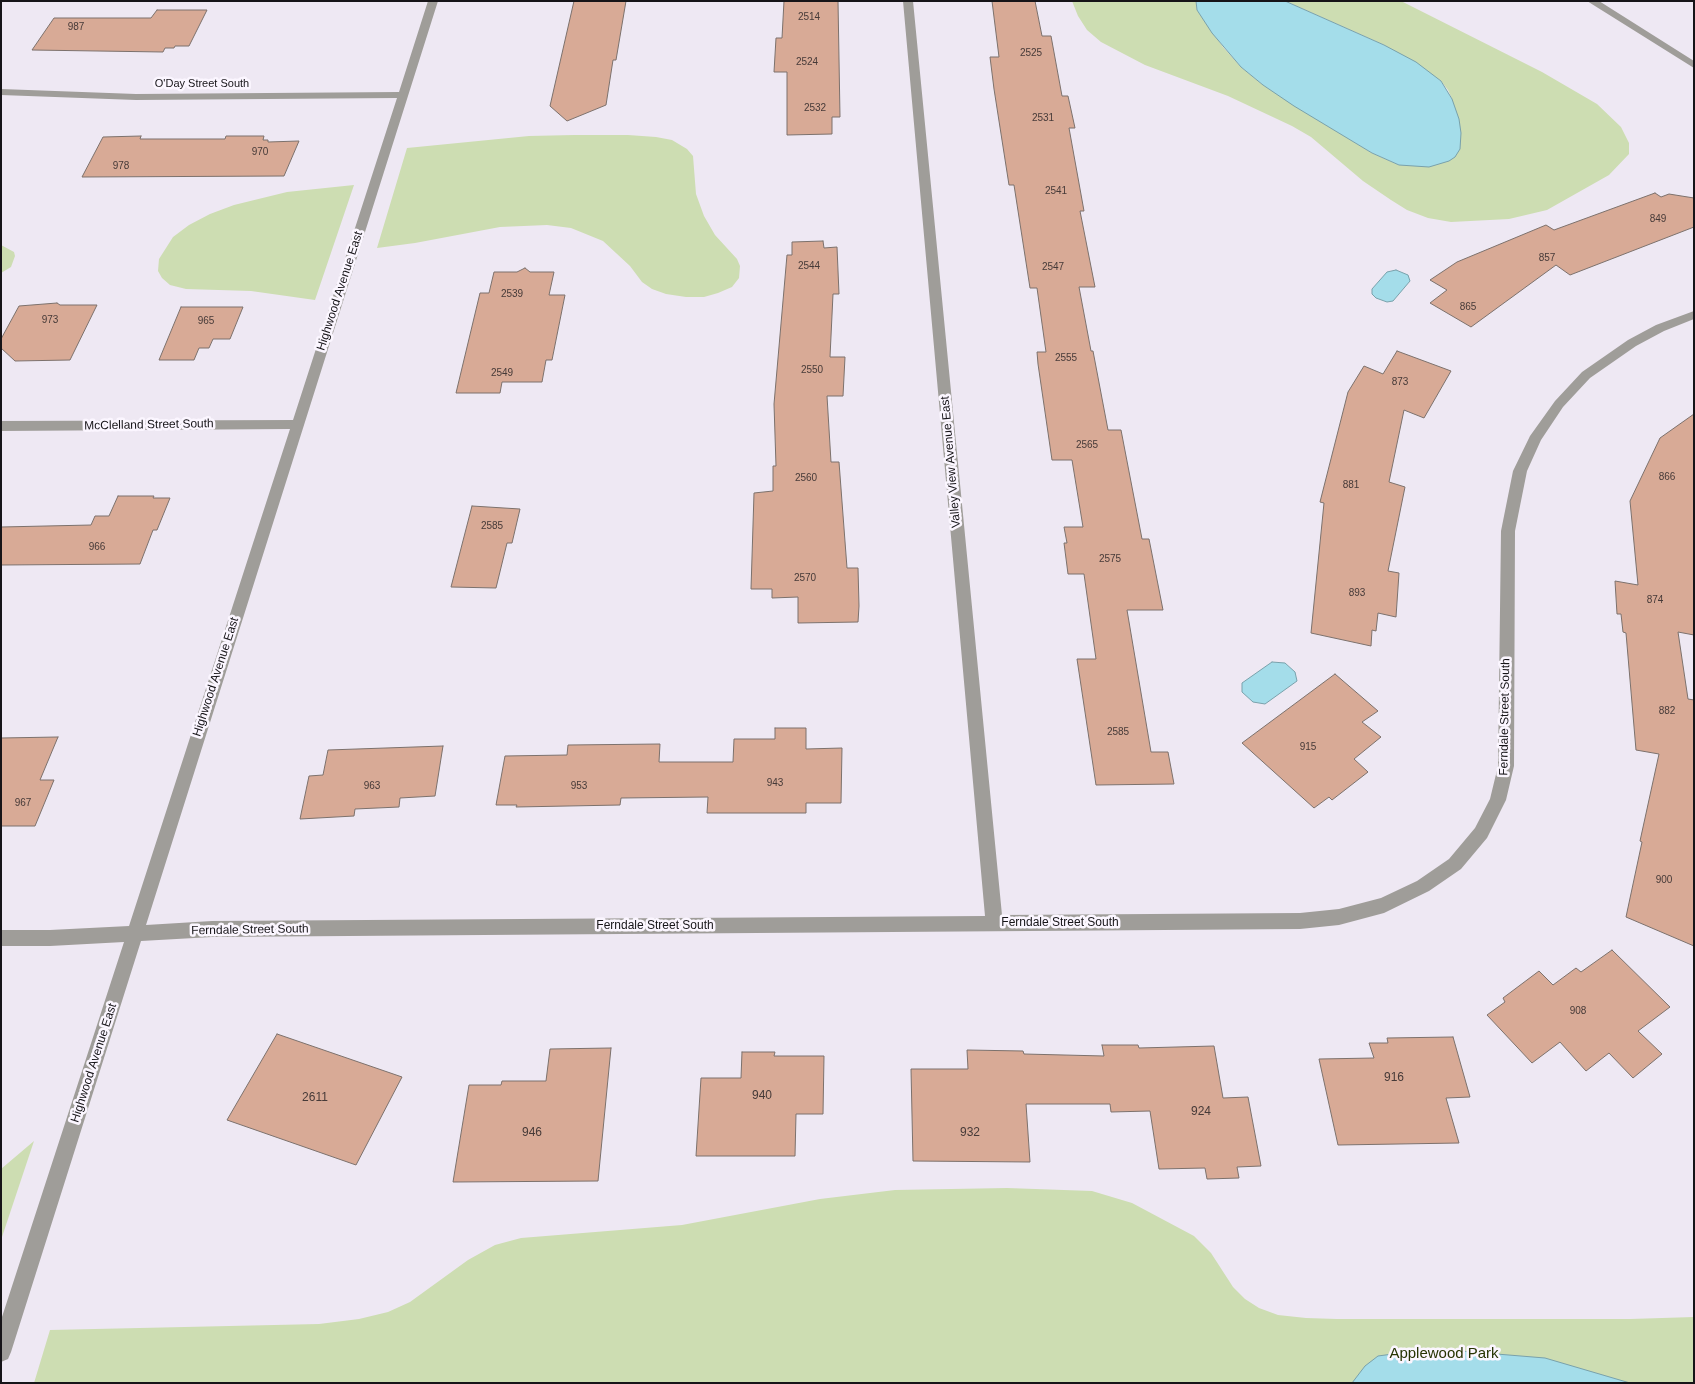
<!DOCTYPE html>
<html>
<head>
<meta charset="utf-8">
<style>
  body { margin:0 }
  #map { position:relative; width:1695px; height:1384px; overflow:hidden; background:#eee8f3; font-family:Arial,sans-serif }
  canvas { display:block }
  .frame { position:absolute; inset:0; border:2px solid #161418; pointer-events:none }
</style>
</head>
<body>
<div id="map">
<canvas width="1695" height="1384"></canvas>
<div class="frame"></div>
</div>
<script>
const ctx = document.querySelector('canvas').getContext('2d');
ctx.lineJoin = 'round';
function paint(path, color) { ctx.fillStyle = color; ctx.fill(path, 'evenodd'); }
const toPath = rows => new Path2D(rows.map(r => 'M' + r).join(''));
function stroke(path, color, width, dash) { ctx.strokeStyle = color; ctx.lineWidth = width; ctx.lineCap = dash ? 'butt' : 'round'; ctx.setLineDash(dash || []); ctx.stroke(path); }
function write(font, color, halo, rows, align = 'center') {
  ctx.font = font + ' Arial,sans-serif'; ctx.lineWidth = 5; ctx.setLineDash([]); ctx.textBaseline = 'middle'; ctx.strokeStyle = halo; ctx.fillStyle = color; for (const [text, x, y, turn = 0] of rows) {
    ctx.save(); ctx.translate(x, y); ctx.rotate((+turn || 0) * Math.PI / 180); ctx.textAlign = isNaN(turn) ? turn : align; if (halo) ctx.strokeText(text, 0, 0); ctx.fillText(text, 0, 0); ctx.restore();
  }
}
paint(toPath([
  [1072,1,1196,1,1197,10,1223,47,1241,67,1263,85,1372,153,1399,165,1452,99,1448,90,1441,81,1384,45,1285,1,1401,1,1542,72,1597,104,1621,127,1629,143,1629,154,1609,175,1547,210,1509,219,1451,222,1428,218,1407,210,1391,200,1363,181,1311,137,1292,126,1228,96,1145,65,1101,42,1087,30,1078,16],
  [574,135,628,135,656,137,672,140,687,149,693,156,696,194,704,216,715,235,737,259,740,266,739,278,732,287,718,293,704,297,686,297,666,294,652,289,642,282,630,266,603,241,571,228,547,225,500,227,415,243,377,248,407,148,529,136],
  [354,185,315,300,251,291,186,289,170,285,162,278,158,271,159,259,173,237,189,225,210,214,234,205,287,192],
  [1,245,14,252,15,256,11,267,1,273],
  [34,1141,1,1240,1,1169],
  [1007,1188,1092,1191,1132,1203,1194,1236,1211,1253,1233,1287,1245,1299,1259,1308,1278,1315,1306,1318,1337,1319,1630,1319,1694,1317,1694,1383,34,1383,50,1330,319,1324,359,1319,388,1312,410,1302,468,1260,495,1245,521,1238,682,1225,820,1199,895,1190]
]), '#cdddb2');
const water = toPath([
  [1196,1,1285,1,1384,45,1416,62,1441,81,1452,99,1459,119,1461,133,1460,149,1455,157,1449,161,1429,167,1399,165,1372,153,1294,106,1263,85,1241,67,1212,33,1197,10,1196,1],
  [1396,270,1408,275,1410,281,1393,301,1387,302,1376,298,1372,294,1372,289,1387,272,1396,270],
  [1272,662,1285,663,1295,672,1297,681,1265,704,1253,702,1242,692,1242,683,1272,662],
  [1460,1351,1545,1358,1630,1383,1352,1383,1365,1366,1378,1356,1400,1353,1460,1351]
]);
paint(water, '#a4ddea');
stroke(water, '#79a1ab', 1);
const building = toPath([
  [574,1,626,1,616,60,613,60,606,105,567,121,550,106,574,1],
  [784,1,838,1,840,117,832,117,832,134,787,135,787,72,774,72,776,38,782,38,784,1],
  [992,1,1035,1,1042,36,1051,36,1062,96,1068,96,1075,128,1069,128,1084,211,1080,211,1095,287,1079,287,1091,351,1093,351,1108,430,1121,430,1142,539,1149,539,1163,610,1127,610,1151,752,1168,752,1174,784,1096,785,1077,659,1096,659,1084,574,1068,574,1064,543,1067,543,1064,527,1083,527,1072,460,1052,460,1038,364,1037,352,1046,352,1037,288,1030,288,1014,185,1009,185,994,89,990,57,999,57,992,1],
  [157,10,207,10,189,46,175,46,174,48,165,48,163,52,32,50,54,18,151,18,157,10],
  [141,136,140,139,225,139,226,136,264,136,263,140,268,140,268,142,299,141,284,176,82,177,103,137,141,136],
  [1655,193,1661,197,1669,194,1694,198,1694,227,1570,275,1556,265,1471,327,1430,303,1447,290,1430,280,1457,262,1546,225,1554,230,1655,193],
  [823,241,824,248,837,247,839,294,833,294,830,357,845,357,843,396,827,396,831,462,839,462,847,568,858,568,859,606,858,622,798,623,798,597,772,598,772,589,751,589,754,493,773,491,773,466,776,466,774,404,787,255,792,255,792,242,823,241],
  [525,268,530,272,554,272,549,295,565,295,552,360,546,360,542,382,502,382,500,393,456,393,480,293,489,293,494,272,517,272,525,268],
  [57,303,60,305,97,305,70,360,15,361,1,348,1,339,19,306,57,303],
  [181,307,243,307,230,339,213,339,209,348,199,348,194,360,159,360,181,307],
  [1397,351,1451,371,1424,418,1404,410,1389,482,1405,487,1388,571,1399,573,1396,617,1378,613,1376,631,1372,630,1371,646,1311,633,1324,503,1320,502,1348,392,1364,366,1383,374,1397,351],
  [1694,414,1694,635,1678,632,1688,699,1694,700,1694,946,1626,917,1642,842,1640,841,1659,754,1636,750,1626,633,1623,632,1621,614,1617,614,1615,581,1638,585,1630,501,1660,438,1694,414],
  [118,496,154,496,153,498,170,498,157,530,153,530,140,564,1,565,1,527,91,525,95,516,109,516,118,496],
  [472,506,520,509,512,543,507,543,496,588,451,587,472,506],
  [1335,674,1378,711,1362,722,1381,737,1354,759,1368,772,1332,800,1329,797,1314,808,1242,743,1335,674],
  [775,728,806,728,806,749,842,748,841,803,806,803,806,813,707,813,708,797,621,798,620,805,516,807,517,805,496,805,505,756,567,755,568,745,660,744,659,762,733,762,734,739,775,739,775,728],
  [58,737,40,780,54,780,35,826,1,826,1,738,58,737],
  [443,746,435,796,400,798,399,807,355,809,354,816,300,819,309,776,323,775,328,750,443,746],
  [1612,950,1670,1007,1638,1031,1662,1054,1633,1078,1609,1053,1586,1071,1560,1042,1532,1063,1487,1015,1505,1002,1503,998,1539,971,1553,985,1576,968,1581,972,1612,950],
  [277,1034,402,1077,356,1165,227,1120,277,1034],
  [1453,1037,1470,1097,1446,1098,1459,1143,1338,1145,1319,1059,1374,1058,1369,1043,1388,1043,1387,1038,1453,1037],
  [1102,1045,1138,1045,1139,1048,1214,1046,1223,1098,1248,1097,1261,1166,1237,1167,1239,1178,1207,1179,1205,1168,1159,1169,1150,1111,1111,1112,1110,1104,1026,1104,1030,1162,913,1161,911,1069,968,1069,967,1050,1023,1051,1024,1054,1104,1056,1102,1045],
  [611,1048,598,1181,453,1182,469,1085,501,1085,502,1081,546,1081,550,1049,611,1048],
  [742,1052,775,1052,774,1056,824,1056,823,1114,796,1114,795,1156,696,1156,701,1078,741,1078,742,1052]
]);
paint(building, '#d8aa96');
stroke(building, '#7c716c', 1);
paint(toPath([
  [428,1,438,1,146,925,212,921,985,916,903,1,913,1,1002,915,1300,913,1339,909,1381,898,1417,881,1449,859,1475,828,1490,799,1498,766,1501,531,1513,471,1530,436,1555,401,1582,372,1628,340,1656,325,1694,311,1694,319,1664,331,1636,346,1590,378,1563,407,1541,440,1527,471,1515,531,1514,766,1506,800,1487,838,1461,869,1429,891,1384,913,1339,925,1300,929,212,937,141,941,11,1352,8,1359,1,1362,1,1320,124,942,50,946,1,946,1,930,50,930,129,926,290,429,1,431,1,421,293,420,397,98,136,100,1,95,1,89,136,94,399,92,428,1],
  [1587,1,1599,1,1694,61,1694,68,1587,1]
]), '#9f9d99');
write('10px', '#463a38', null, [
  ["2514",809,17],
  ["987",76,27],
  ["2525",1031,53],
  ["2524",807,62],
  ["2532",815,108],
  ["2531",1043,118],
  ["970",260,152],
  ["978",121,166],
  ["2541",1056,191],
  ["849",1658,219],
  ["857",1547,258],
  ["2544",809,266],
  ["2547",1053,267],
  ["2539",512,294],
  ["865",1468,307],
  ["973",50,320],
  ["965",206,321],
  ["2555",1066,358],
  ["2550",812,370],
  ["2549",502,373],
  ["873",1400,382],
  ["2565",1087,445],
  ["866",1667,477],
  ["2560",806,478],
  ["881",1351,485],
  ["2585",492,526],
  ["966",97,547],
  ["2575",1110,559],
  ["2570",805,578],
  ["893",1357,593],
  ["874",1655,600],
  ["882",1667,711],
  ["2585",1118,732],
  ["915",1308,747],
  ["943",775,783],
  ["963",372,786],
  ["953",579,786],
  ["967",23,803],
  ["900",1664,880],
  ["908",1578,1011]
]);
write('11px', '#161418', '#fbf6ff', [
  ["O'Day Street South",202,84]
]);
write('12px', '#161418', '#fbf6ff', [
  ["Highwood Avenue East",340,291,-72],
  ["McClelland Street South",149,425,-1],
  ["Valley View Avenue East",951,462,-95],
  ["Highwood Avenue East",216,677,-72],
  ["Ferndale Street South",1505,717,-89],
  ["Ferndale Street South",1060,923],
  ["Ferndale Street South",655,926],
  ["Ferndale Street South",250,930,-1],
  ["Highwood Avenue East",94,1063,-72]
]);
write('12px', '#463a38', null, [
  ["916",1394,1078],
  ["940",762,1096],
  ["2611",315,1098],
  ["924",1201,1112],
  ["946",532,1133],
  ["932",970,1133]
]);
write('15px', '#273403', '#fbf6ff', [
  ["Applewood Park",1444,1354]
]);
</script>
</body>
</html>
